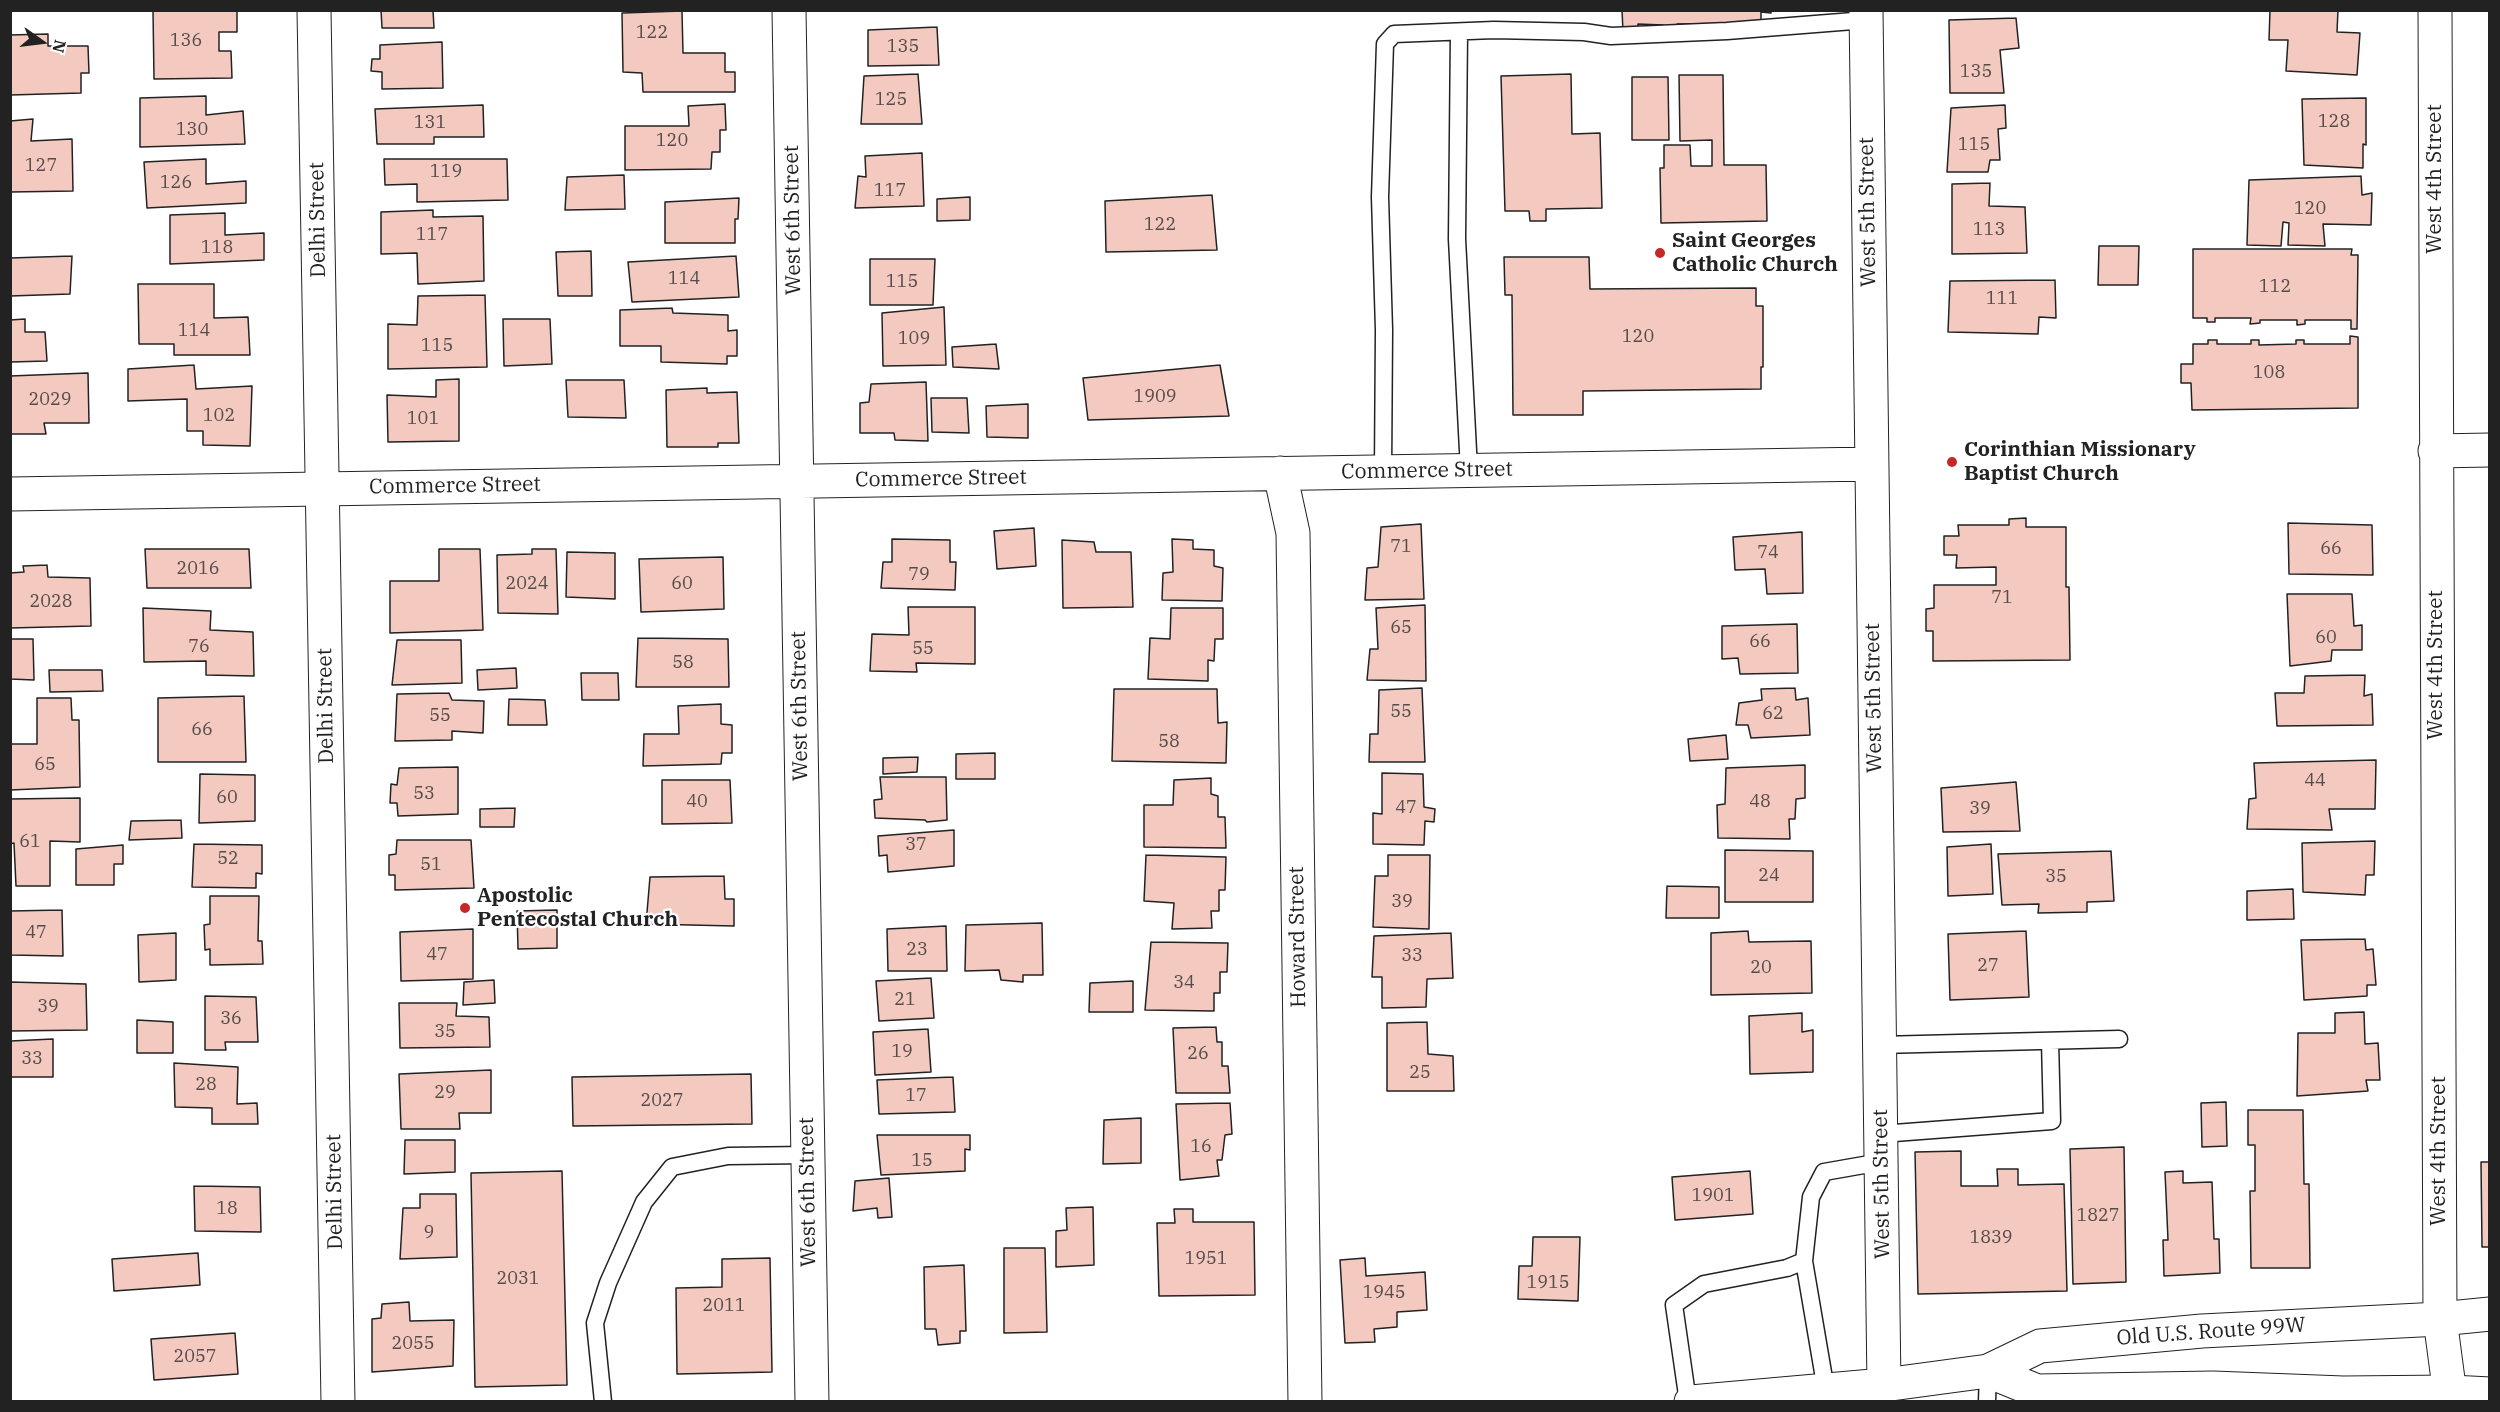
<!DOCTYPE html>
<html>
<head>
<meta charset="utf-8">
<style>
  body { margin:0 }
  #map { position:relative; width:2500px; height:1412px; overflow:hidden; background:#fff; font-family:"IBM Plex Serif",serif }
  canvas { display:block }
  .frame { position:absolute; inset:0; border:12px solid #222; pointer-events:none }
  .north { position:absolute; left:12px; top:12px; width:60px; height:60px; -webkit-text-stroke:4px #fff; paint-order:stroke; rotate:104deg; font-size:16px; font-weight:700; line-height:24px; text-align:center; color:#222 }
  .north::after { content:''; display:block; margin:auto; width:21px; height:27px; background:#222; clip-path:polygon(50% 0,100% 100%,50% 72%,0 100%) }
</style>
</head>
<body>
<div id="map">
<canvas width="2500" height="1412"></canvas>
<div class="frame"></div>
<div class="north">N</div>
</div>
<script>
const ctx = document.querySelector('canvas').getContext('2d');
ctx.lineJoin = 'round';
function paint(path, color) { ctx.fillStyle = color; ctx.fill(path, 'evenodd'); }
const toPath = rows => new Path2D(rows.map(r => 'M' + r).join(''));
function stroke(path, color, width, dash) { ctx.strokeStyle = color; ctx.lineWidth = width; ctx.lineCap = dash ? 'butt' : 'round'; ctx.setLineDash(dash || []); ctx.stroke(path); }
function write(font, color, halo, rows, align = 'center') {
  ctx.font = font + ' "IBM Plex Serif",serif'; ctx.lineWidth = 4.5; ctx.setLineDash([]); ctx.textBaseline = 'middle'; ctx.strokeStyle = halo; ctx.fillStyle = color; for (const [text, x, y, turn = 0] of rows) {
    ctx.save(); ctx.translate(x, y); ctx.rotate((+turn || 0) * Math.PI / 180); ctx.textAlign = isNaN(turn) ? turn : align; if (halo) ctx.strokeText(text, 0, 0); ctx.fillText(text, 0, 0); ctx.restore();
  }
}
const building = toPath([
  [153,10,237,10,237,32,219,32,219,51,231,51,232,78,154,79,153,10],
  [381,10,433,10,434,28,382,28,381,10],
  [1622,10,1771,10,1771,13,1761,12,1761,23,1677,24,1677,31,1663,31,1663,25,1638,24,1638,31,1623,32,1622,10],
  [2270,10,2338,10,2337,32,2360,33,2357,75,2286,71,2288,40,2269,40,2270,10],
  [682,11,683,53,725,53,725,72,735,72,735,92,643,92,642,73,623,72,622,13,682,11],
  [2016,18,2019,48,2000,50,2004,93,1950,93,1949,20,2016,18],
  [937,27,939,65,868,66,868,30,937,27],
  [48,34,48,46,88,46,89,73,81,73,81,93,10,95,10,35,48,34],
  [442,42,443,88,382,89,382,72,371,71,372,59,380,59,380,45,442,42],
  [918,74,922,124,861,124,864,76,918,74],
  [1571,74,1572,134,1600,133,1602,208,1546,209,1546,221,1530,221,1529,211,1505,211,1501,76,1571,74],
  [1679,75,1723,75,1724,165,1766,165,1767,221,1661,223,1660,168,1664,168,1664,145,1690,145,1691,166,1712,166,1712,140,1680,141,1679,75],
  [1632,77,1668,77,1669,140,1632,140,1632,77],
  [206,96,206,115,243,111,245,144,140,147,140,98,206,96],
  [2366,98,2366,145,2363,144,2363,168,2304,165,2302,99,2366,98],
  [725,104,726,130,720,130,720,152,712,152,711,169,625,170,625,126,689,126,688,106,725,104],
  [483,105,484,137,434,137,434,144,377,144,375,109,483,105],
  [2005,105,2006,128,1998,129,2000,160,1990,160,1988,172,1947,172,1951,108,2005,105],
  [33,119,31,141,72,139,73,191,10,192,10,121,33,119],
  [922,153,924,206,855,208,858,176,866,177,865,156,922,153],
  [206,159,206,184,246,181,246,203,147,208,144,162,206,159],
  [384,159,507,159,508,200,417,202,417,184,385,185,384,159],
  [624,175,625,209,565,210,567,177,624,175],
  [2361,176,2362,195,2372,193,2371,225,2323,224,2325,246,2288,245,2289,223,2283,222,2281,246,2247,245,2249,180,2361,176],
  [1990,183,1989,206,2025,207,2027,253,1952,254,1952,184,1990,183],
  [1212,195,1217,250,1106,252,1105,201,1212,195],
  [970,197,970,220,937,221,937,199,970,197],
  [739,198,738,219,735,219,735,243,665,243,665,202,739,198],
  [433,210,433,217,483,216,484,281,418,284,417,253,381,254,381,212,433,210],
  [225,213,225,235,264,233,264,260,170,264,170,215,225,213],
  [2099,246,2139,246,2138,285,2098,285,2099,246],
  [2193,249,2352,249,2351,255,2358,255,2357,329,2351,329,2351,320,2305,320,2305,324,2297,325,2297,320,2260,320,2260,323,2250,324,2251,318,2215,318,2215,322,2207,322,2207,318,2193,318,2193,249],
  [591,251,592,296,558,296,556,252,591,251],
  [72,256,70,294,10,296,10,258,72,256],
  [736,256,739,297,632,302,628,262,736,256],
  [1504,257,1589,257,1590,289,1756,288,1756,306,1763,306,1763,367,1761,367,1761,389,1583,391,1583,415,1513,415,1512,295,1505,295,1504,257],
  [870,259,935,259,933,305,870,305,870,259],
  [2055,280,2056,318,2039,317,2038,334,1948,332,1950,281,2055,280],
  [138,284,214,284,214,318,248,317,250,355,174,355,174,344,139,344,138,284],
  [485,295,487,367,388,369,388,324,417,325,418,296,485,295],
  [944,307,946,365,883,366,882,313,944,307],
  [672,308,673,313,728,315,728,331,737,330,737,356,727,356,727,364,661,362,661,346,620,346,620,310,672,308],
  [25,319,25,332,45,332,47,361,10,362,10,320,25,319],
  [503,319,550,319,552,364,504,366,503,319],
  [2350,336,2358,337,2358,408,2192,410,2191,383,2181,383,2181,364,2193,364,2193,344,2208,344,2208,340,2217,340,2217,344,2251,344,2251,340,2259,340,2259,345,2296,344,2296,340,2304,340,2304,344,2350,344,2350,336],
  [996,344,999,369,953,367,952,347,996,344],
  [194,365,196,389,252,386,250,446,203,445,203,431,187,431,187,399,128,401,128,369,194,365],
  [1220,365,1229,416,1088,420,1083,378,1220,365],
  [88,373,89,423,44,423,46,434,10,434,10,376,88,373],
  [459,379,459,441,388,442,387,395,436,397,436,380,459,379],
  [566,380,624,380,626,418,568,417,566,380],
  [926,382,928,441,895,440,894,433,860,433,860,403,869,402,871,384,926,382],
  [707,388,707,393,737,392,739,443,718,443,718,447,667,447,666,390,707,388],
  [931,398,967,398,969,433,932,432,931,398],
  [1028,404,1028,438,987,437,986,406,1028,404],
  [2026,518,2026,527,2066,527,2066,587,2069,587,2070,660,1933,661,1933,631,1926,631,1926,609,1934,608,1934,585,1996,585,1996,567,1956,568,1957,555,1944,555,1944,536,1959,536,1958,525,2009,525,2009,519,2026,518],
  [2288,523,2372,525,2373,575,2289,574,2288,523],
  [1421,524,1424,599,1365,600,1367,568,1378,567,1381,527,1421,524],
  [1034,528,1036,566,997,569,994,531,1034,528],
  [1802,532,1803,593,1767,594,1765,569,1735,570,1733,537,1802,532],
  [892,539,950,540,950,562,956,562,955,590,881,588,883,562,892,562,892,539],
  [1172,539,1193,540,1193,549,1214,550,1214,566,1223,568,1222,601,1162,600,1163,573,1173,572,1172,539],
  [1062,540,1094,542,1096,552,1131,552,1133,607,1063,608,1062,540],
  [145,549,249,549,251,588,147,588,145,549],
  [439,549,480,549,483,630,390,633,390,581,439,581,439,549],
  [532,549,556,549,558,614,498,613,497,555,532,554,532,549],
  [567,552,615,553,615,599,566,597,567,552],
  [723,557,724,609,641,612,639,559,723,557],
  [47,565,48,577,90,578,91,626,10,628,10,573,24,572,23,566,47,565],
  [2287,594,2352,594,2354,626,2362,625,2362,650,2332,650,2331,661,2290,666,2287,594],
  [1425,605,1426,681,1367,680,1370,649,1378,649,1376,608,1425,605],
  [908,607,975,607,975,664,916,663,917,672,870,671,872,634,909,635,908,607],
  [143,608,211,611,210,630,253,632,254,676,206,675,206,661,144,662,143,608],
  [1171,608,1223,608,1223,639,1215,639,1214,661,1208,660,1208,681,1148,679,1150,638,1170,639,1171,608],
  [1797,624,1798,673,1740,674,1738,658,1722,659,1722,626,1797,624],
  [638,638,728,639,729,687,636,687,638,638],
  [10,639,33,639,34,680,10,679,10,639],
  [397,640,461,640,462,683,392,685,397,640],
  [516,668,517,688,478,690,477,670,516,668],
  [49,670,102,670,103,691,50,692,49,670],
  [581,673,618,673,619,700,582,700,581,673],
  [2365,675,2364,696,2372,694,2373,725,2277,726,2275,693,2304,693,2305,676,2365,675],
  [1422,688,1425,762,1369,762,1370,734,1378,734,1379,690,1422,688],
  [1795,688,1796,700,1808,698,1810,735,1751,738,1748,725,1736,725,1739,703,1762,700,1761,689,1795,688],
  [1114,689,1217,689,1218,723,1227,722,1226,763,1112,761,1114,689],
  [449,693,452,700,484,701,483,733,452,731,452,740,395,741,397,694,449,693],
  [244,696,246,762,158,762,158,698,244,696],
  [37,698,71,698,72,720,79,720,80,787,10,790,10,744,37,744,37,698],
  [509,699,545,700,547,725,508,725,509,699],
  [721,704,721,724,732,725,732,753,722,753,721,764,643,766,644,734,679,734,678,706,721,704],
  [1726,735,1728,759,1690,761,1688,739,1726,735],
  [995,753,995,779,956,779,956,754,995,753],
  [918,757,917,772,883,774,883,758,918,757],
  [2376,760,2375,809,2329,809,2332,830,2247,829,2249,799,2256,798,2254,763,2376,760],
  [1805,765,1805,798,1796,799,1795,819,1789,819,1790,839,1718,838,1717,805,1725,804,1726,768,1805,765],
  [458,767,458,814,398,816,397,803,390,803,391,784,397,785,399,768,458,767],
  [1382,773,1423,774,1424,807,1435,809,1434,822,1425,821,1424,845,1373,844,1373,813,1382,814,1382,773],
  [200,774,255,775,255,821,199,823,200,774],
  [880,777,946,777,947,820,927,822,925,820,875,818,874,800,882,799,880,777],
  [1211,778,1211,794,1218,796,1218,817,1225,817,1226,848,1144,847,1144,805,1173,805,1174,780,1211,778],
  [662,780,730,780,732,823,662,824,662,780],
  [2016,782,2020,831,1943,832,1941,788,2016,782],
  [80,798,80,842,50,841,50,886,16,886,14,843,10,844,10,799,80,798],
  [515,808,514,827,480,827,480,809,515,808],
  [181,820,182,838,129,840,131,821,181,820],
  [954,830,954,866,888,872,887,855,879,856,878,836,954,830],
  [397,840,471,840,474,888,395,890,395,875,389,875,389,855,396,854,397,840],
  [2375,841,2374,875,2366,875,2365,895,2303,892,2302,843,2375,841],
  [194,844,262,845,262,874,256,873,256,888,192,887,194,844],
  [1991,844,1993,894,1948,896,1947,847,1991,844],
  [123,845,123,864,114,864,114,885,76,885,76,849,123,845],
  [1725,850,1813,851,1813,902,1725,902,1725,850],
  [2111,851,2114,901,2087,902,2087,912,2038,913,2039,904,2002,905,1998,854,2111,851],
  [1146,855,1226,857,1225,890,1219,890,1219,911,1211,911,1212,928,1172,929,1174,903,1144,901,1146,855],
  [1388,855,1430,855,1429,929,1373,927,1375,876,1388,876,1388,855],
  [724,876,725,899,734,899,734,926,646,924,650,877,724,876],
  [1667,886,1719,887,1719,918,1666,918,1667,886],
  [2293,889,2294,919,2247,920,2247,891,2293,889],
  [210,896,259,896,258,941,262,941,263,964,210,965,210,949,205,950,204,925,210,924,210,896],
  [62,910,63,956,10,955,10,911,62,910],
  [557,910,557,948,518,949,517,911,557,910],
  [1042,923,1043,975,1023,975,1023,982,1001,980,999,970,965,971,966,925,1042,923],
  [946,926,947,971,888,971,887,929,946,926],
  [473,929,473,979,401,981,400,932,473,929],
  [1748,931,1749,942,1811,941,1812,993,1711,995,1711,933,1748,931],
  [2026,931,2029,997,1950,1000,1948,934,2026,931],
  [176,933,176,980,139,982,138,935,176,933],
  [1451,933,1453,978,1427,979,1426,1007,1382,1008,1382,977,1372,977,1374,936,1451,933],
  [2365,939,2366,950,2373,949,2376,985,2367,985,2367,996,2304,1000,2301,940,2365,939],
  [1151,942,1228,943,1227,972,1220,972,1220,993,1214,993,1214,1011,1145,1010,1151,942],
  [931,978,934,1018,879,1021,876,981,931,978],
  [494,980,495,1003,463,1005,464,982,494,980],
  [1133,981,1133,1012,1089,1012,1090,983,1133,981],
  [10,982,86,984,87,1030,10,1031,10,982],
  [205,996,256,997,258,1042,225,1042,226,1050,205,1050,205,996],
  [399,1003,457,1003,456,1016,489,1017,490,1047,400,1048,399,1003],
  [2364,1012,2365,1044,2378,1043,2380,1080,2366,1080,2368,1091,2297,1096,2298,1033,2335,1033,2335,1013,2364,1012],
  [1802,1013,1802,1032,1813,1030,1813,1072,1750,1074,1749,1016,1802,1013],
  [137,1020,173,1022,173,1053,137,1053,137,1020],
  [1427,1022,1428,1054,1453,1056,1454,1091,1387,1091,1387,1023,1427,1022],
  [1216,1027,1217,1042,1222,1042,1222,1066,1228,1066,1230,1093,1176,1093,1173,1028,1216,1027],
  [928,1029,931,1072,875,1075,873,1032,928,1029],
  [53,1039,53,1077,10,1077,10,1041,53,1039],
  [174,1063,238,1067,237,1104,257,1103,258,1124,212,1124,212,1108,175,1107,174,1063],
  [491,1070,491,1113,459,1113,460,1129,401,1129,399,1074,491,1070],
  [751,1074,752,1124,573,1126,572,1077,751,1074],
  [953,1077,955,1112,879,1114,877,1080,953,1077],
  [2226,1102,2227,1146,2202,1147,2201,1103,2226,1102],
  [1230,1103,1232,1134,1225,1135,1222,1160,1217,1160,1219,1176,1180,1180,1176,1104,1230,1103],
  [2248,1110,2303,1110,2304,1184,2309,1184,2310,1268,2251,1268,2250,1191,2255,1191,2255,1145,2248,1145,2248,1110],
  [1141,1118,1141,1163,1103,1164,1104,1120,1141,1118],
  [877,1135,970,1135,970,1150,965,1149,965,1171,881,1175,877,1135],
  [405,1140,455,1140,455,1172,404,1174,405,1140],
  [2124,1147,2126,1282,2073,1284,2070,1149,2124,1147],
  [1961,1151,1961,1186,1998,1186,1997,1169,2018,1169,2018,1185,2064,1184,2067,1291,1918,1294,1915,1152,1961,1151],
  [2481,1162,2490,1162,2490,1247,2482,1247,2481,1162],
  [562,1171,567,1385,475,1387,471,1173,562,1171],
  [1750,1171,1753,1214,1675,1220,1672,1177,1750,1171],
  [2183,1171,2183,1183,2212,1182,2214,1239,2219,1239,2220,1273,2164,1276,2163,1240,2168,1240,2165,1172,2183,1171],
  [889,1178,892,1217,878,1218,877,1208,853,1211,855,1181,889,1178],
  [194,1186,260,1187,261,1232,195,1231,194,1186],
  [420,1194,456,1194,457,1257,400,1259,403,1208,420,1208,420,1194],
  [1093,1207,1094,1265,1056,1267,1056,1231,1067,1230,1066,1208,1093,1207],
  [1174,1209,1193,1209,1193,1222,1254,1222,1255,1295,1159,1296,1157,1223,1175,1223,1174,1209],
  [1533,1237,1580,1237,1578,1301,1518,1299,1519,1266,1532,1266,1533,1237],
  [1004,1248,1045,1248,1047,1332,1004,1333,1004,1248],
  [198,1253,200,1285,114,1291,112,1259,198,1253],
  [770,1258,772,1372,677,1374,676,1288,722,1287,722,1259,770,1258],
  [1365,1258,1366,1276,1425,1272,1427,1310,1397,1312,1397,1327,1374,1329,1375,1342,1345,1343,1340,1260,1365,1258],
  [964,1265,966,1331,960,1331,960,1343,938,1345,936,1329,925,1329,924,1267,964,1265],
  [409,1302,410,1321,454,1320,453,1366,372,1372,372,1319,381,1318,382,1304,409,1302],
  [235,1333,238,1374,154,1380,151,1339,235,1333]
]);
paint(building, '#f3c9c0');
stroke(building, '#222', 1.5);
const service = toPath([
  [1459,32,1457,239,1469,470],
  [1383,472,1384,330,1380,197,1385,44,1394,34,1494,30,1584,32,1611,36,1727,31,1866,20],
  [1880,1045,2119,1039],
  [1881,1134,2052,1121,2050,1041],
  [1804,1261,1826,1390],
  [603,1402,595,1323,608,1283,644,1202,672,1167,728,1156,808,1155],
  [1688,1402,1674,1305,1704,1284,1787,1268,1804,1261,1811,1197,1824,1172,1881,1162],
  [1987,1402,1988,1371]
]);
const minor = toPath([
  [314,10,338,1402],
  [789,10,812,1402],
  [1866,10,1884,1385],
  [2435,10,2440,1319,2451,1402],
  [2435,451,2490,450],
  [1280,473,1293,533,1305,1402],
  [10,494,1871,464]
]);
const secondary = toPath([
  [1988,1371,2037,1391,2213,1388,2343,1393,2451,1392,2490,1394],
  [1691,1402,1884,1385,1988,1371,2040,1346,2202,1331,2440,1319,2490,1314]
]);
stroke(service, '#222', 19);
stroke(minor, '#222', 35);
stroke(secondary, '#222', 35);
stroke(service, '#fff', 16);
stroke(minor, '#fff', 33);
stroke(secondary, '#fff', 33);
for (const [x, y, r, color] of [
  [1660,253,6,"#c62828"],
  [1952,462,6,"#c62828"],
  [465,908,6,"#c62828"]
]) { const dot = new Path2D(); dot.arc(x, y, r, 0, 2 * Math.PI); ctx.fillStyle = color; ctx.fill(dot); stroke(dot, '#fff', 2); }
write('18px', '#564c4a', null, [
  ["122",652,33],
  ["136",186,41],
  ["135",903,47],
  ["135",1976,72],
  ["125",891,100],
  ["128",2334,122],
  ["131",430,123],
  ["130",192,130],
  ["120",672,141],
  ["115",1974,145],
  ["127",41,166],
  ["119",446,172],
  ["126",176,183],
  ["117",890,191],
  ["120",2310,209],
  ["122",1160,225],
  ["113",1989,230],
  ["117",432,235],
  ["118",217,248],
  ["114",684,279],
  ["115",902,282],
  ["112",2275,287],
  ["111",2002,299],
  ["114",194,331],
  ["120",1638,337],
  ["109",914,339],
  ["115",437,346],
  ["108",2269,373],
  ["1909",1155,397],
  ["2029",50,400],
  ["102",219,416],
  ["101",423,419],
  ["71",1401,547],
  ["66",2331,549],
  ["74",1768,553],
  ["2016",198,569],
  ["79",919,575],
  ["2024",527,584],
  ["60",682,584],
  ["71",2002,598],
  ["2028",51,602],
  ["65",1401,628],
  ["60",2326,638],
  ["66",1760,642],
  ["76",199,647],
  ["55",923,649],
  ["58",683,663],
  ["55",1401,712],
  ["62",1773,714],
  ["55",440,716],
  ["66",202,730],
  ["58",1169,742],
  ["65",45,765],
  ["44",2315,781],
  ["53",424,794],
  ["60",227,798],
  ["40",697,802],
  ["48",1760,802],
  ["47",1406,808],
  ["39",1980,809],
  ["61",30,842],
  ["37",916,845],
  ["52",228,859],
  ["51",431,865],
  ["24",1769,876],
  ["35",2056,877],
  ["39",1402,902],
  ["47",36,933],
  ["23",917,950],
  ["47",437,955],
  ["33",1412,956],
  ["27",1988,966],
  ["20",1761,968],
  ["34",1184,983],
  ["21",905,1000],
  ["39",48,1007],
  ["36",231,1019],
  ["35",445,1032],
  ["19",902,1052],
  ["26",1198,1054],
  ["33",32,1059],
  ["25",1420,1073],
  ["28",206,1085],
  ["29",445,1093],
  ["17",916,1096],
  ["2027",662,1101],
  ["16",1201,1147],
  ["15",922,1161],
  ["1901",1713,1196],
  ["18",227,1209],
  ["1827",2098,1216],
  ["9",429,1233],
  ["1839",1991,1238],
  ["1951",1206,1259],
  ["2031",518,1279],
  ["1915",1548,1283],
  ["1945",1384,1293],
  ["2011",724,1306],
  ["2055",413,1344],
  ["2057",195,1357]
]);
write('21px', '#222', '#fff', [
  ["West 4th Street",2435,179,-90],
  ["West 5th Street",1868,212,-91],
  ["Delhi Street",318,220,-91],
  ["West 6th Street",793,220,-91],
  ["Commerce Street",1427,471,-1],
  ["Commerce Street",941,479,-1],
  ["Commerce Street",455,486,-1],
  ["West 4th Street",2436,665,-90],
  ["West 5th Street",1874,698,-91],
  ["Delhi Street",326,706,-91],
  ["West 6th Street",800,706,-91],
  ["Howard Street",1298,937,-91],
  ["West 4th Street",2439,1151,-90],
  ["West 5th Street",1882,1184,-91],
  ["Delhi Street",335,1192,-91],
  ["West 6th Street",808,1192,-91],
  ["Old U.S. Route 99W",2211,1332,-4]
]);
write('bold 21px', '#222', '#fff', [
  ["Saint Georges",1672,241],
  ["Catholic Church",1672,265],
  ["Corinthian Missionary",1964,450],
  ["Baptist Church",1964,474],
  ["Apostolic",477,896],
  ["Pentecostal Church",477,920]
], 'left');
</script>
</body>
</html>
